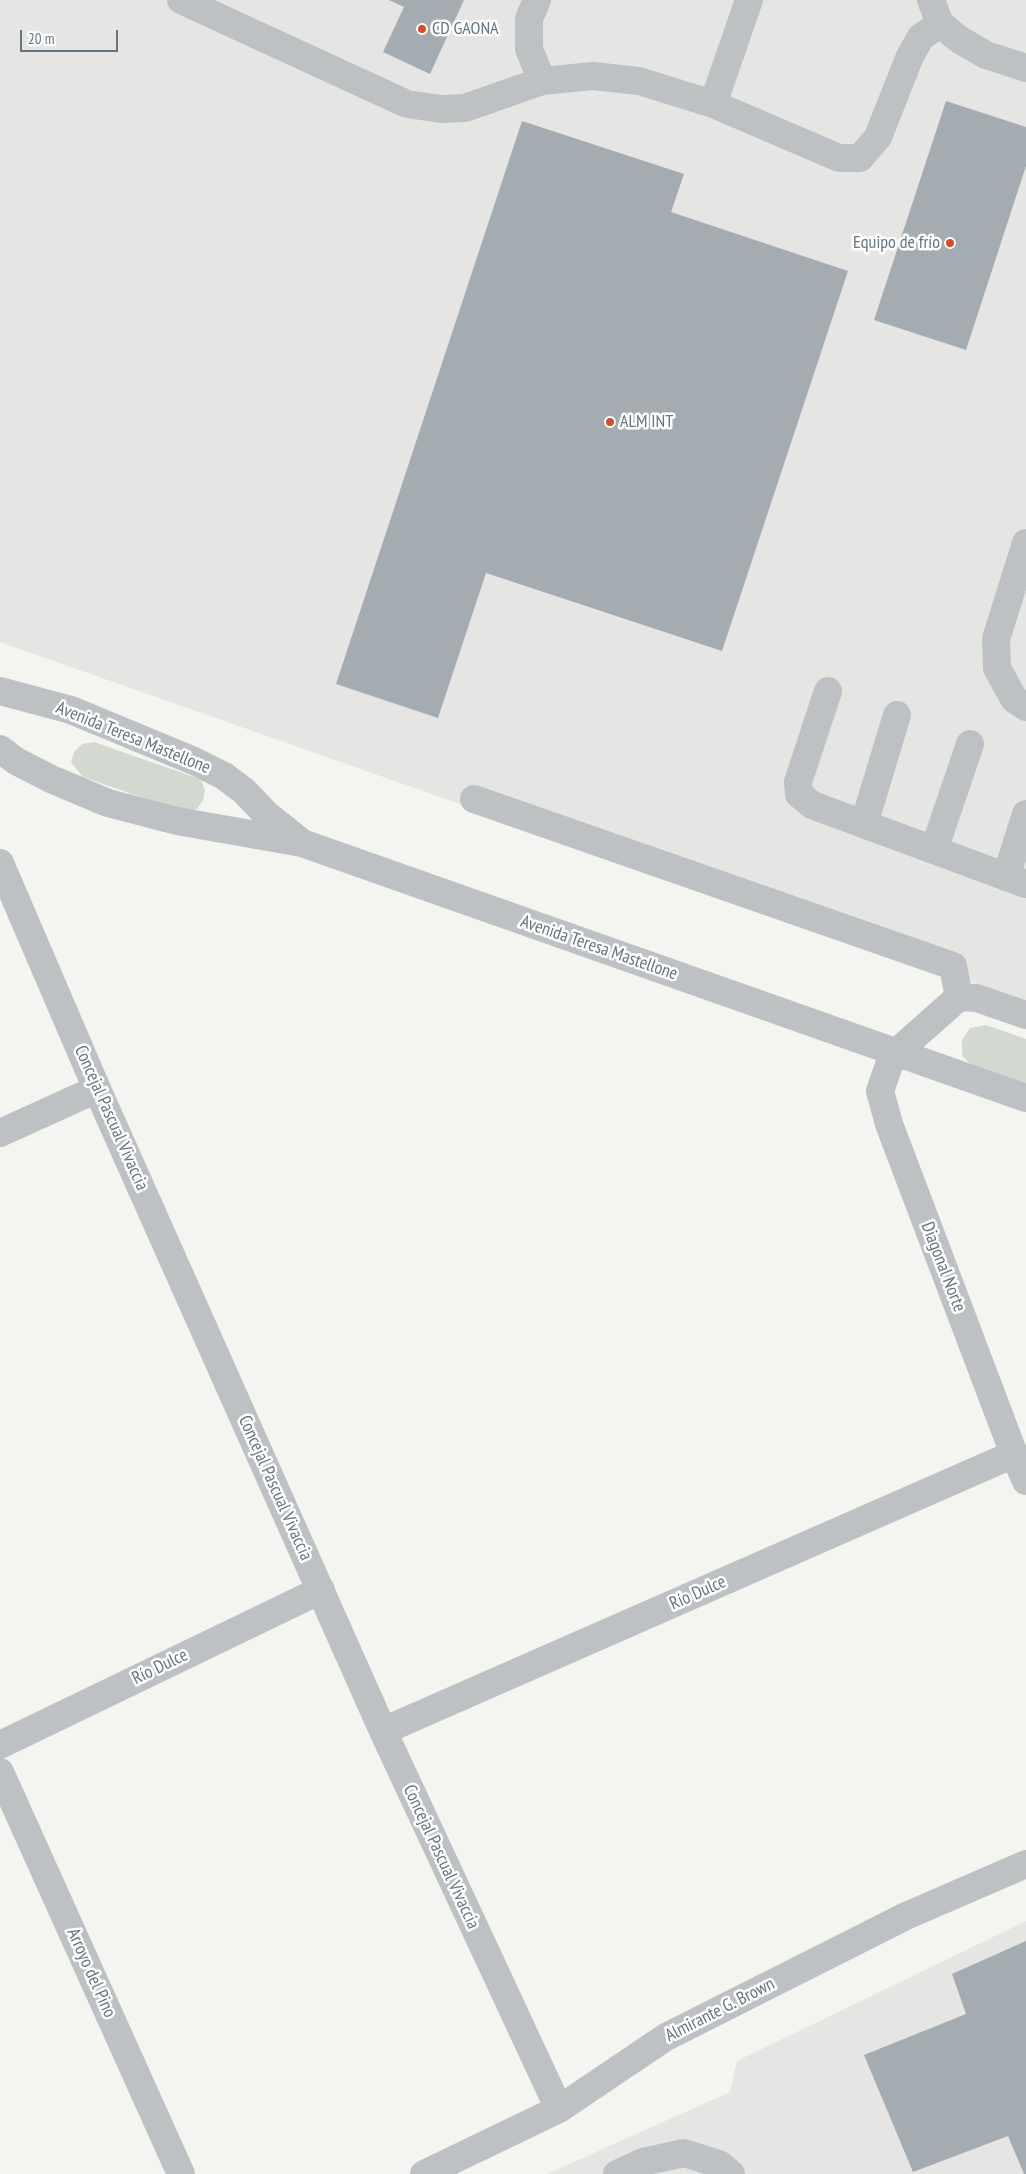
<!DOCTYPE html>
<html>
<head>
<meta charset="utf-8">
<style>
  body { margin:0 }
  #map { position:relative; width:1026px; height:2174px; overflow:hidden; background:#f4f4f0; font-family:"PT Sans Narrow",sans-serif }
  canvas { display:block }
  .scale { position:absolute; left:20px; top:30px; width:98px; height:22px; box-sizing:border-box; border:2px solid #657580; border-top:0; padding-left:6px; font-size:15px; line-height:18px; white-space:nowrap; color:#657580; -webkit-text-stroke:4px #fff; paint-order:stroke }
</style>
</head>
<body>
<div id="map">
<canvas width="1026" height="2174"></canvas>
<div class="scale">20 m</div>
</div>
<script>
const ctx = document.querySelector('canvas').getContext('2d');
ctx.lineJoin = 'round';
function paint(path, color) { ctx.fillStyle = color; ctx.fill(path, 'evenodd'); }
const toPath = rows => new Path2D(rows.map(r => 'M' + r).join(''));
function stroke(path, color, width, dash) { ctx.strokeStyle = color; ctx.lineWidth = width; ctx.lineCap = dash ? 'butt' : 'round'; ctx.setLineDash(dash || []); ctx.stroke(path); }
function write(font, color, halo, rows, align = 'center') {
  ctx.font = font + ' "PT Sans Narrow",sans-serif'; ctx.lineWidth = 5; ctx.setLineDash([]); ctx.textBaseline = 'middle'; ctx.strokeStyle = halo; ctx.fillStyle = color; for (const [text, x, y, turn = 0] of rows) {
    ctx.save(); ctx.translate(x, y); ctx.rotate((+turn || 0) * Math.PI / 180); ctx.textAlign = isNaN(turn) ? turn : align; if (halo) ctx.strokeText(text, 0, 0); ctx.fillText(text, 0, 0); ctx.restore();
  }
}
paint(toPath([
  [0,0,1026,0,1026,1000,701,889,0,642],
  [1026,1921,1026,2174,547,2174,730,2092,737,2061]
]), '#e5e5e4');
paint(toPath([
  [94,742,197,778,202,782,205,790,203,800,197,809,184,812,83,777,71,762,74,752,82,744],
  [986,1025,1026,1039,1026,1084,972,1066,962,1055,962,1040,970,1028]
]), '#d3d9d0');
paint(toPath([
  [389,0,464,0,430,74,383,52,404,7],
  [946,101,1026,127,1026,166,966,350,874,320],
  [522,121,684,174,671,212,848,271,722,651,486,573,438,718,336,684],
  [1026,1941,1026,2174,1024,2174,1008,2136,913,2172,864,2055,966,2014,952,1974]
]), '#a4acb1');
stroke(toPath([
  [181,0,407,104,441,109,465,108,542,81,593,76,639,81,713,104,749,0],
  [537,0,529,19,529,49,542,81],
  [931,0,940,24,960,40,986,55,1026,68],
  [713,104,839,158,860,158,878,137,910,56,921,37,940,24],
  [1026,543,996,639,997,668,1014,699,1026,707],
  [0,691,71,710,194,761,224,776,244,791,266,814,301,842],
  [828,691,798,782,799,794,812,805,1026,884],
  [0,749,16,761,51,779,108,803,177,821,302,843,1026,1098],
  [474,799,953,966,959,997],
  [864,824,897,715],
  [934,850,970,744],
  [0,863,97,1089,383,1731,559,2109],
  [1006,877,1026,814],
  [1026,1015,977,998,959,997,897,1052,889,1065,880,1091,889,1124,1014,1454,1026,1481],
  [0,1133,97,1089],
  [383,1731,1014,1454],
  [0,1745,321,1590],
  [0,1772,181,2174],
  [424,2174,559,2109,666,2037,906,1916,1026,1864],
  [617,2174,643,2162,684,2153,719,2164,731,2174]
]), '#bdc1c4', 28);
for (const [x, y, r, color] of [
  [422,29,5,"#d84c2d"],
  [950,243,5,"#d84c2d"],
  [610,422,5,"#d84c2d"]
]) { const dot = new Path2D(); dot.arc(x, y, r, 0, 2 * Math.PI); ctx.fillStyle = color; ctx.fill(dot); stroke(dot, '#fff', 2); }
write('18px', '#657580', '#fff', [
  ["CD GAONA",432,29],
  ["Equipo de frío",940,243,"right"],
  ["ALM INT",620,422]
], 'left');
write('18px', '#657580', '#fff', [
  ["Avenida Teresa Mastellone",133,738,22],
  ["Avenida Teresa Mastellone",599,948,19],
  ["Concejal Pascual Vivaccia",111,1118,66],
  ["Diagonal Norte",943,1267,69],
  ["Concejal Pascual Vivaccia",275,1488,66],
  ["Río Dulce",698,1593,-24],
  ["Río Dulce",160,1667,-26],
  ["Concejal Pascual Vivaccia",441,1857,65],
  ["Arroyo del Pino",91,1973,66],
  ["Almirante G. Brown",720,2010,-27]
]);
</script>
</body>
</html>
